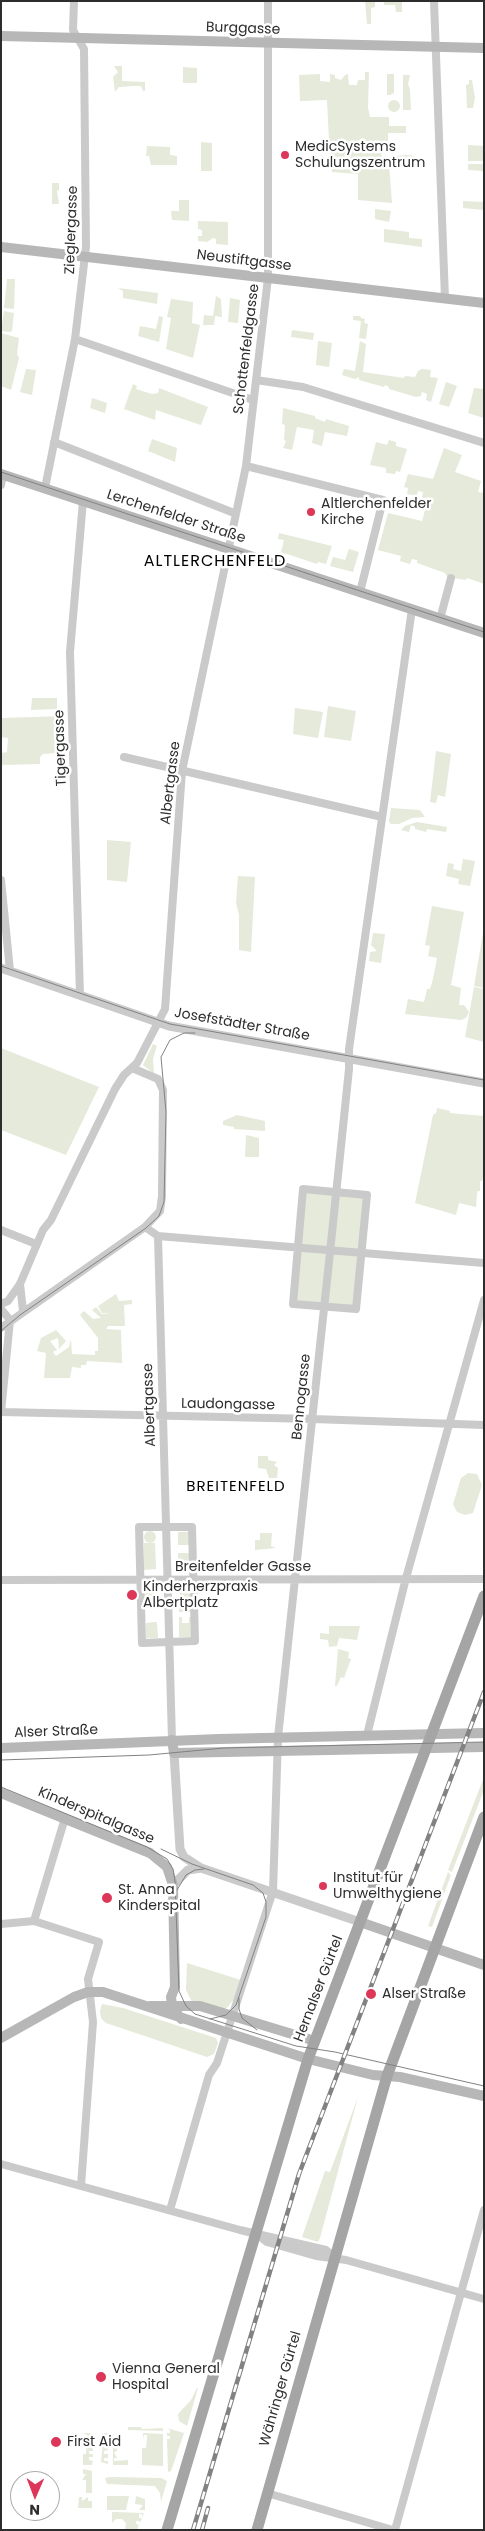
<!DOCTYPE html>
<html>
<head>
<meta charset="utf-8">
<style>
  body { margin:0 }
  #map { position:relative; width:485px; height:2531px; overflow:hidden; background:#fff; font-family:Poppins,sans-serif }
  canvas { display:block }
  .frame { position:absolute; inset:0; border:2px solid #2d2d2d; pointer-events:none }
  .north { position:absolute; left:10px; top:2471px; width:50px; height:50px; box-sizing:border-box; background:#fff; border:1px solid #ababab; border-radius:50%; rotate:181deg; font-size:14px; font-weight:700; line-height:20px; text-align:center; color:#2d2d2d }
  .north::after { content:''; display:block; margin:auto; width:18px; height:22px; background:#dc3658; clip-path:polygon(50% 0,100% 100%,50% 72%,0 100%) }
</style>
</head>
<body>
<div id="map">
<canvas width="485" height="2531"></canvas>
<div class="frame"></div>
<div class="north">N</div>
</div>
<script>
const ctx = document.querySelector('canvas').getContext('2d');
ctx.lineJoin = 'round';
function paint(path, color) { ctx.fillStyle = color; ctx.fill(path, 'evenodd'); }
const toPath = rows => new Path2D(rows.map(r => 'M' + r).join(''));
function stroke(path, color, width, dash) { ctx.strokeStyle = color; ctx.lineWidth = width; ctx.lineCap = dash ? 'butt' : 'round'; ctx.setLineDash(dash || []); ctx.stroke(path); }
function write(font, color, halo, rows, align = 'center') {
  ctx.font = font + ' Poppins,sans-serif'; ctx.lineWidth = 5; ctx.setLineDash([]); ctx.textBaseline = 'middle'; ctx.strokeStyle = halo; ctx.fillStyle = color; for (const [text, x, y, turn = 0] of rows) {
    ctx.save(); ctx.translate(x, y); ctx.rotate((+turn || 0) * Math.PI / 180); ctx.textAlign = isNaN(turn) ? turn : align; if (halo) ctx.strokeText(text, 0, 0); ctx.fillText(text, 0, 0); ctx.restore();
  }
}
paint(toPath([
  [365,1,375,1,375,7,371,8,371,24,367,24],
  [384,1,408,1,402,2,402,12,396,12,395,5,384,5],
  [114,66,122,66,122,81,145,82,145,91,143,91,141,86,134,86,119,87,115,92,113,77,118,72],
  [183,67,197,68,197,83,183,83],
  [365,72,369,72,368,108,370,117,389,117,389,126,406,126,406,133,388,133,388,141,381,142,382,163,389,164,392,203,358,200,358,174,332,172,329,148,358,148,358,142,329,141,327,100,300,101,299,75,320,74,320,81,330,82,330,74,335,75,335,78,341,80,345,75,348,74,349,85,357,85,358,80,365,80],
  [387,74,394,74,394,93,390,95,387,95],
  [403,75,410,75,408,84,410,89,411,110,403,110],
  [469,80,472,80,475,98,473,108,467,108,466,85,469,84],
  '388 106a6 6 0 1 1 12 0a6 6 0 1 1-12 0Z',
  [201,142,212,143,212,171,201,171],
  [468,145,484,146,484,171,468,170,468,164,483,164,483,161,468,161],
  [147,146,170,147,170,155,177,156,177,165,151,165,149,156,146,156],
  [409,155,414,156,414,165,391,164,391,156],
  [52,183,59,183,59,190,57,191,59,204,52,204],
  [179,200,189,200,189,221,172,220,171,211,179,211],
  [463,201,484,202,484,210,463,208],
  [375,209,391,211,389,222,375,219],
  [198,221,228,222,228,245,216,244,216,239,213,238,207,242,198,241,198,236,202,236,202,230,198,229],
  [384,229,409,232,409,238,422,239,422,247,384,242],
  [7,279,15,279,14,309,4,308],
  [118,288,158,293,157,304,123,298,123,291],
  [216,296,221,299,222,317,215,316,214,325,203,325,204,315,213,316],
  [230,298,240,300,238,323,228,322],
  [171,299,193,302,192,323,200,325,193,358,166,349,171,318,167,317],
  [4,311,14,313,12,331,10,332,1,331],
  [159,316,163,317,159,342,138,336,140,326,156,329],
  [353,316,360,316,361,318,365,319,364,323,368,324,366,339,359,338,361,321,353,320],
  [292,330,314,333,313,340,291,337],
  [1,333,19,338,17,354,19,358,11,390,1,386],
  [318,341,332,343,329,367,316,365],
  [360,341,366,344,363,372,404,378,405,376,415,377,418,371,422,369,431,370,430,377,438,378,431,402,426,400,427,394,422,392,421,396,416,397,389,389,389,387,385,385,384,387,359,380,359,377,355,379,342,375,344,369,355,371],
  [26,369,36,370,32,395,20,392],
  [446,382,457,386,449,407,439,404],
  [133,384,137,386,136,389,152,394,158,393,159,388,208,407,201,425,156,410,155,420,124,409],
  [474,388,484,389,484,418,468,413],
  [92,398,107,403,105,413,90,408],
  [283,408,315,416,315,418,325,422,326,419,349,426,347,436,325,432,322,446,312,443,314,430,297,427,292,450,283,448,286,441,284,440,285,425,282,424],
  [152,439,177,448,175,462,148,451],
  [389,440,396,442,396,446,407,449,400,472,396,471,395,474,386,473,386,468,370,465,376,442,387,445],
  [444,448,462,455,455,472,481,481,478,492,484,493,484,584,467,578,466,580,447,577,445,573,417,563,417,560,412,559,410,564,400,561,401,556,378,550,388,513,422,521,427,503,421,501,423,492,418,491,417,496,407,494,408,488,404,487,408,474,433,479],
  [279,533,332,546,326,564,318,562,317,564,281,552,284,540,278,539],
  [349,549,359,552,353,572,330,566,333,557,345,560],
  [32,698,57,698,57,709,31,710],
  [328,706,356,711,351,741,324,737],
  [295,708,323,712,318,738,293,734],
  [65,716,66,752,43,754,40,757,40,764,1,765,1,753,7,752,8,738,1,737,1,718],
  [436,751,451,754,445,797,438,795,436,803,430,802],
  [391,808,420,810,425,817,412,818,399,824,391,824,389,822],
  [417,822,447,827,446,832,427,829,426,832,415,829,415,827,411,825,409,832,401,830,405,826],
  [107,840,131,842,127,882,107,880],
  [463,859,475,861,470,886,458,884,459,879,446,876,448,863,454,864,453,869,461,871],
  [238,876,255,877,251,952,239,950,239,915,236,903],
  [432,906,464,912,451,985,461,988,459,1005,464,1005,469,1012,466,1018,461,1020,405,1014,408,999,424,1002,427,989,430,989,433,979,437,958,428,956,430,946,425,945],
  [373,933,385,934,381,963,369,961,370,952,377,951,371,945],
  [483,933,484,933,484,988,474,986],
  [474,987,484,989,484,1042,465,1037],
  [153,1044,157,1046,153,1059,154,1074,143,1065],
  [1,1048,99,1087,66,1155,1,1130],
  [437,1108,450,1111,450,1113,484,1116,484,1174,482,1181,480,1181,480,1191,478,1191,477,1194,476,1207,459,1203,456,1215,415,1203,433,1115,436,1113],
  [237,1115,265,1121,265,1131,234,1129,234,1127,223,1125,223,1121],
  [246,1135,259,1138,259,1157,245,1157],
  [303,1189,367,1195,356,1309,293,1304],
  [116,1294,119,1301,132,1300,132,1304,124,1305,125,1326,108,1326,106,1329,121,1330,122,1363,87,1361,86,1365,81,1365,81,1368,72,1367,70,1378,44,1378,46,1353,37,1351,41,1338,56,1330,66,1341,59,1349,58,1338,50,1341,57,1350,53,1352,56,1356,69,1347,71,1339,72,1354,95,1355,95,1351,98,1351,98,1338,80,1315,84,1311,93,1319,101,1318,92,1310,96,1307,102,1314,110,1314,102,1313,98,1306],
  [258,1456,268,1456,268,1460,277,1462,274,1465,278,1468,277,1478,269,1478,266,1469,258,1468],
  [468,1473,477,1474,482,1485,473,1513,465,1515,457,1512,453,1504,461,1478],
  '144 1537a6 6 0 1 1 12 0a6 6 0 1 1-12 0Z',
  [178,1532,189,1532,189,1545,178,1545],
  [260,1533,272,1533,271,1546,276,1548,255,1550,255,1540,260,1540],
  [144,1543,155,1543,156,1569,144,1570],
  [178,1553,189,1553,190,1567,178,1567],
  [180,1591,191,1591,192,1612,179,1612],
  [145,1592,156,1593,157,1608,145,1608],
  [179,1617,182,1617,182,1623,189,1623,189,1617,192,1617,192,1637,179,1637],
  [155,1622,157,1622,158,1638,146,1638,146,1623],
  [329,1626,360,1626,357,1640,339,1638,337,1646,329,1647,328,1640,320,1639,320,1633,329,1634],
  [338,1649,349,1652,348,1658,351,1659,344,1678,341,1677,337,1686,335,1686],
  [484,1777,484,1790,452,1872,448,1870],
  [448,1872,451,1875,432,1927,428,1926],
  [187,1963,241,1980,234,1999,227,2008,224,2009,192,2002,186,1990],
  [102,2004,123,2008,216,2038,218,2043,214,2054,207,2057,106,2023,101,2018,100,2011],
  [358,2097,320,2238,318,2242,302,2237,325,2171,330,2172],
  [197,2388,198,2388,187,2426,179,2421,178,2414,191,2400],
  [128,2427,141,2427,142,2429,163,2428,163,2431,128,2430],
  [167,2428,184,2433,171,2471,168,2472,167,2439,170,2439,170,2436,167,2436,167,2433,170,2433,170,2430],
  [83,2433,90,2433,92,2437,93,2451,89,2451,89,2454,93,2454,93,2457,89,2457,89,2460,93,2461,92,2465,83,2465,83,2454,86,2454,87,2435],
  [104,2433,108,2433,108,2435,104,2435,104,2438,108,2438,108,2442,104,2442,104,2445,108,2446,108,2450,104,2451,104,2454,108,2454,108,2458,104,2458,104,2461,108,2461,108,2464,101,2462],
  [143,2433,163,2434,163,2466,142,2465,142,2448,146,2448,147,2438,147,2435,144,2435,143,2439],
  [113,2445,118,2445,117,2451,114,2452,117,2458,114,2458,114,2461,128,2460,128,2465,113,2465],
  [83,2469,92,2471,92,2493,86,2493,86,2480,82,2480,86,2474,83,2474],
  [110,2477,161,2478,167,2481,161,2502,160,2493,155,2486,107,2484,105,2478],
  [107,2496,129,2496,126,2510,107,2510],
  [136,2496,145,2499,145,2510,139,2510,143,2505,135,2504],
  [79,2497,82,2497,82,2501,88,2497,88,2501,92,2501,92,2508,78,2508],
  [112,2512,144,2513,142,2517,142,2514,139,2514,139,2518,142,2518,140,2523,139,2521,136,2521,136,2524,139,2525,137,2530,125,2530,126,2523,122,2519,116,2519,112,2523]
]), '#e5eada');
stroke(toPath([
  [434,1,445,299],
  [75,339,253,400],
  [256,380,303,387,484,443],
  [54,442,234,513],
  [246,466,383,500,360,592],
  [1,485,3,475],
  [45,488,75,339,86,247,84,49,73,30,74,1],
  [440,619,451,578],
  [124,757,382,817],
  [1,880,10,971],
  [80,995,70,652,83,501],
  [303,1189,367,1195,356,1309,293,1304,303,1189],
  [145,1227,158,1236,172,1740],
  [1,1230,36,1244],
  [158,1236,484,1263],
  [20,1284,23,1311],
  [1,1304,8,1301,20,1284,43,1230,51,1220,115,1089,124,1075,137,1063,165,1009,182,771,246,466,268,278,268,1],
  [1,1309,10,1320],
  [1,1328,145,1227,160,1211,162,1196,163,1090,158,1079,132,1068],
  [1,1412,313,1419,484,1425],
  [1,1412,10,1320],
  [139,1527,192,1527,195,1641,142,1643,139,1527],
  [1,1580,484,1579],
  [367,1735,406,1578,484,1300],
  [34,1921,65,1818],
  [1,1924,34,1921,99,1942,88,1979,93,2022,81,2186],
  [1,2164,240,2230,326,2250,334,2257],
  [170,2210,209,2075,217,2063,273,1891,278,1737,329,1262,349,1069,349,1049,412,609],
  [258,2235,267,2242,316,2256,346,2260,484,2299],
  [267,2493,393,2530],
  [395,2530,484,2210]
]), '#cacaca', 8);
stroke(toPath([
  [1,968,169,1026,484,1083],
  [174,1753,180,1849,184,1857,201,1868],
  [173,1885,188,1870,201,1868,360,1922]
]), '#cacaca', 9);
stroke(toPath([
  [1,36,484,48],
  [1,247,484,303],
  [1,474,484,633],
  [172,1740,174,1753,484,1747],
  [1,1748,219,1739,484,1733],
  [1,1793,150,1853,167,1867,173,1885,175,1987,171,1997,172,2006,181,2019],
  [360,1922,484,1965],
  [150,2006,200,2006,315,2041],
  [1,2038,74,1997,88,1992,103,1992,308,2059,373,2075,400,2077,484,2096]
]), '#b7b7b7', 10);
stroke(toPath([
  [167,2530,308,2059,484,1596],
  [257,2530,387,2076,484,1817]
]), '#a5a5a5', 11);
stroke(toPath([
  [1,472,484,632],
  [1,966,170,1024,484,1080],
  [1,1331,20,1315,146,1228,159,1216,164,1202,166,1112,161,1057,170,1040,184,1033,195,1033],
  [1,1760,149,1755,224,1748,484,1742],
  [1,1787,147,1847,167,1859,173,1869,175,1881,179,1991,186,2006,195,2014,296,2046,335,2052,484,2086],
  [161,1849,192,1864,253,1885,263,1893,266,1902,266,1917,236,2005,226,2015,210,2019],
  [177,1890,186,1875,195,1870,204,1869],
  [239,1998,239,2009,242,2018,257,2030]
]), '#828282', 1);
const rail = toPath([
  [193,2530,299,2174,484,1692],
  [202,2530,208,2508]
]);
stroke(rail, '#828282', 4.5);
stroke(rail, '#fff', 2.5, [8]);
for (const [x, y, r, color] of [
  [285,155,5,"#dc3658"],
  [311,512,5,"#dc3658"],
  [132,1595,6,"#dc3658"],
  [323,1886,5,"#dc3658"],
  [107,1898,6,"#dc3658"],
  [371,1994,6,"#dc3658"],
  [101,2377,6,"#dc3658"],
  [56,2442,6,"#dc3658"]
]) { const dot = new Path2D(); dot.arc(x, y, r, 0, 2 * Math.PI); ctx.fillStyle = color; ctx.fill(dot); stroke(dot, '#fff', 2); }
write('14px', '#2d2d2d', '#fff', [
  ["Burggasse",243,29,2],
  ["Zieglergasse",72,230,-88],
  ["Neustiftgasse",244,261,7],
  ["Schottenfeldgasse",247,349,-83],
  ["Lerchenfelder Straße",176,517,18],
  ["Tigergasse",61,748,-92],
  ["Albertgasse",171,783,-83],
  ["Josefstädter Straße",242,1025,10],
  ["Bennogasse",302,1397,-84],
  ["Albertgasse",150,1405,-92],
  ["Laudongasse",228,1405,1],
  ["Breitenfelder Gasse",243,1567],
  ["Alser Straße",56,1732,-2],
  ["Kinderspitalgasse",96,1816,23],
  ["Hernalser Gürtel",319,1989,-69],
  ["Währinger Gürtel",281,2389,-74]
]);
write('14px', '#2d2d2d', '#fff', [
  ["MedicSystems",295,147],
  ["Schulungszentrum",295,163],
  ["Altlerchenfelder",321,504],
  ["Kirche",321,520],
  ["Kinderherzpraxis",143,1587],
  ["Albertplatz",143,1603],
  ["Institut für",333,1878],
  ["Umwelthygiene",333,1894],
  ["St. Anna",118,1890],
  ["Kinderspital",118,1906],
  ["Alser Straße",382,1994],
  ["Vienna General",112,2369],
  ["Hospital",112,2385],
  ["First Aid",67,2442]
], 'left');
ctx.letterSpacing = '1px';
write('15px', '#000', '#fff', [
  ["BREITENFELD",236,1487]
]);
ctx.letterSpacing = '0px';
ctx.letterSpacing = '1px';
write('16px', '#000', '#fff', [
  ["ALTLERCHENFELD",215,562]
]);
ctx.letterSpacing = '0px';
</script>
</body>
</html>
